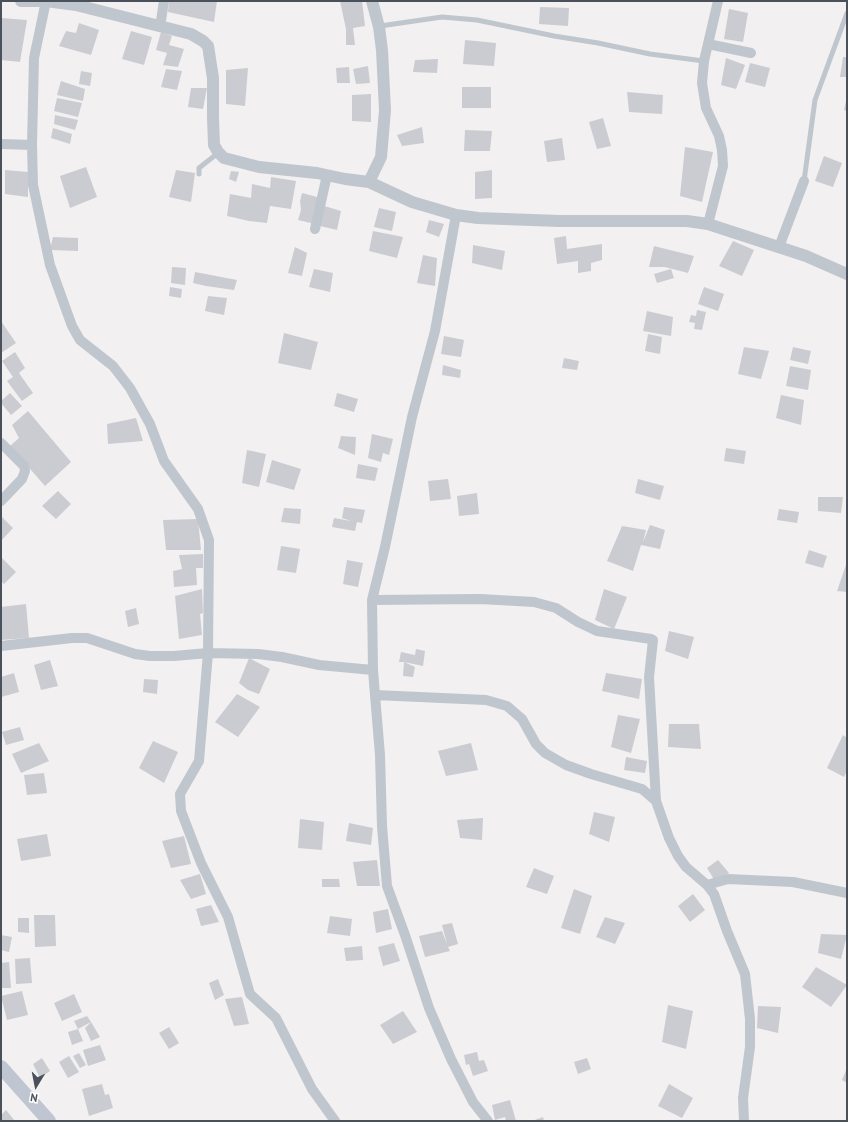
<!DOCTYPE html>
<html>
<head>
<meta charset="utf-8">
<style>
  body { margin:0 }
  #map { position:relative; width:848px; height:1122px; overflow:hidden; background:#f2f0f0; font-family:"PT Sans",sans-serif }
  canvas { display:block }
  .frame { position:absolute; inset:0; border:2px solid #4a515b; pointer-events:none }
  .north { position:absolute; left:16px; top:1066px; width:40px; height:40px; -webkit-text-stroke:3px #fff; paint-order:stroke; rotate:190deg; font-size:11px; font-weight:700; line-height:16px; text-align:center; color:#4a515b }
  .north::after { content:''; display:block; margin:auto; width:14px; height:18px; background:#4a515b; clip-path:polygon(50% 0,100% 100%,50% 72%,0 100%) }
</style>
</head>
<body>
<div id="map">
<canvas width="848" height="1122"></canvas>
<div class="frame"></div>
<div class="north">N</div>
</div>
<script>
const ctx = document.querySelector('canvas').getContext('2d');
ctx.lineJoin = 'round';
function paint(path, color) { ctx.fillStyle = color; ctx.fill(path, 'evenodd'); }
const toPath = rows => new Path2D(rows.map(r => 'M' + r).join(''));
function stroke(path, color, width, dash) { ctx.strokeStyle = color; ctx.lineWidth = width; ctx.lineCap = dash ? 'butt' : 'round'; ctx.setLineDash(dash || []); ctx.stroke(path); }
paint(toPath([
  [169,1,217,1,214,22,168,12],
  [340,1,362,1,365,26,353,28,355,45,346,45,346,29],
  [540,7,569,8,568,26,539,24],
  [729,9,748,13,743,42,724,39],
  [2,18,27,20,20,62,1,60],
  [79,23,99,30,91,55,59,46,66,31,76,33],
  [131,31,152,37,144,65,122,59],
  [161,32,172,36,169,45,184,49,178,67,163,65,167,53,156,50],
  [465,40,496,43,494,66,463,64],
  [843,57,847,57,847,77,840,77],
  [726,58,745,65,736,89,721,85],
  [438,59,437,73,413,72,415,60],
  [750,63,770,68,765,87,745,82],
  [368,66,370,83,356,84,353,69],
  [349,67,350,83,337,83,336,68],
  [248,68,245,106,226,104,226,70],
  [166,69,182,71,177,90,161,87],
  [81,71,92,73,90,86,79,84],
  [61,81,85,89,83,101,57,95],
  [462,87,491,87,491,108,462,108],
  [191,88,207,88,203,109,188,107],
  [627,92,663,95,662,114,629,112],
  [371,94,371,122,352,121,352,95],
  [57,98,82,103,78,117,54,111],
  [846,101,847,101,847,111,844,110],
  [55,115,78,120,75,130,54,124],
  [603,118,611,146,597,149,589,122],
  [422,127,424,143,402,146,397,135],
  [53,128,72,134,70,144,51,138],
  [465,130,492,131,490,151,464,151],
  [562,138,565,160,547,162,544,141],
  [685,147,713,152,702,202,680,196],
  [824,156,842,163,833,187,815,181],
  [86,167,97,197,70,208,60,176],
  [5,170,28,172,28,197,5,194],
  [176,170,195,173,191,202,169,197],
  [492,170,492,198,475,199,475,172],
  [231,171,239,172,236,182,229,179],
  [271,177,296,181,291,209,270,206,267,223,249,221,227,216,230,194,251,198,252,184,270,188],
  [302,193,321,198,315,224,298,220,301,210,300,201],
  [321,205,341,211,337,230,316,225],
  [379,208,396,212,392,231,374,227],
  [429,220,444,224,439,237,426,232],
  [373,231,403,237,397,258,369,251],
  [566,236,567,249,602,244,602,260,591,263,591,271,578,273,578,261,557,264,554,238],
  [53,237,78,238,78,251,50,250],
  [733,241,754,250,742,276,719,266],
  [473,245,505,251,502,270,472,263],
  [654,246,694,256,688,273,665,267,649,267],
  [295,247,307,253,302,276,288,273],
  [423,255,437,258,435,286,417,283],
  [172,267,186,268,185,285,171,283],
  [314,269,333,273,330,292,309,287],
  [671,269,674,278,657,283,654,274],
  [195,272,237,280,234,290,206,286,193,283],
  [170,287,182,289,181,298,169,296],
  [704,287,724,294,718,311,698,304],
  [208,296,227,298,224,315,205,311],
  [697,310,706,312,702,330,694,329,695,323,689,322,691,315,696,316],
  [647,311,673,317,671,336,643,331],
  [1,321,16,343,1,353],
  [284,333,318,342,311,370,278,363],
  [648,334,662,337,660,354,645,351],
  [444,336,464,340,461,357,441,354],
  [744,347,769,351,761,379,738,374],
  [793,347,811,351,808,364,790,360],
  [15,352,25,368,19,373,33,393,22,401,7,381,13,377,2,361],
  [564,358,579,361,577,370,562,368],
  [443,365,461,370,460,378,442,375],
  [790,366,811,370,808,390,786,386],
  [10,393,22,406,11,415,1,403,1,401],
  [337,393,358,399,354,412,334,406],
  [781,395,804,400,801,425,776,418],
  [28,411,71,462,45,486,10,446,19,438,12,425],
  [136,418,143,441,108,444,107,424],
  [372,434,393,439,389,455,383,453,381,462,368,458],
  [341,436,356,437,355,455,338,448],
  [726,448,746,451,744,464,724,461],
  [247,450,266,454,259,487,242,483],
  [272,460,301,469,294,490,266,482],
  [358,464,378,468,375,481,356,478],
  [448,479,451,499,430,501,428,481],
  [638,479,664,486,660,500,635,493],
  [58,491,71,504,56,519,42,506],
  [477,493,479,514,459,516,457,496],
  [818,497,843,497,841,513,818,511],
  [344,507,365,510,362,523,357,522,355,531,332,527,334,518,351,521,342,518],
  [284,508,301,509,300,524,281,522],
  [779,509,799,512,797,523,777,520],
  [1,516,13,528,1,541],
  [198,519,201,550,166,550,163,520],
  [650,525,665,530,660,549,641,545,633,571,607,561,622,526,646,530,643,542],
  [281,546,300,549,296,573,277,570],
  [809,550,827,556,823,568,805,563],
  [203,554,203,568,196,568,197,585,174,587,173,571,182,569,179,555],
  [1,557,16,572,4,584,1,581],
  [347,560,363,563,358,587,343,584],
  [847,562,847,592,837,591],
  [202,589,203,613,200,614,202,635,179,639,175,596],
  [604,589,627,597,614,629,595,620],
  [26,604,29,638,1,640,1,607],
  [136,608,139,624,128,627,125,611],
  [669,631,694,637,688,659,665,651],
  [416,649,425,651,423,666,404,662,415,667,413,677,403,676,404,662,399,662,401,652,415,655],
  [249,658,270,669,259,694,248,690,239,683],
  [50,660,58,686,41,690,34,665],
  [14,673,19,692,1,697,1,677],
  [606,673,642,679,639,699,602,691],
  [144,679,158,680,157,694,143,692],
  [237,694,260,707,238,737,215,722],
  [618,715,640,719,631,753,611,747],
  [669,724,699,724,701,749,668,747],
  [20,727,24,740,6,745,2,732],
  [843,735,847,738,847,771,844,777,827,768],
  [153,741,178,752,164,783,139,768],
  [39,743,49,761,21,773,12,754],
  [471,743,478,770,446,776,438,751],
  [626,757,647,761,645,773,624,770],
  [44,773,47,793,27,795,24,775],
  [594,812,615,817,609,842,589,834],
  [483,818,482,840,460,838,457,820],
  [300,819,324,822,322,850,298,848],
  [349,823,373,828,371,845,346,841],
  [47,834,51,856,21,861,17,839],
  [184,836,191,864,171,868,162,841],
  [377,860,380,886,357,886,353,862],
  [718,860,729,873,715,881,707,868],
  [534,868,554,876,547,894,526,887],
  [200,874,206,894,191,899,180,880],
  [322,879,339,879,340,887,322,887],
  [574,889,592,896,580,934,561,928],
  [693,894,705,910,690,922,678,906],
  [211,905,219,922,201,926,196,909],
  [388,909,392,929,376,933,373,912],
  [34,915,55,915,56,946,35,947],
  [330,916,352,919,350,936,327,933],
  [605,917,625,923,615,944,596,937],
  [18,918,29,918,29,933,18,932],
  [452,923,458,944,448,947,450,951,425,957,419,936,442,931,447,944,442,925],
  [821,934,847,935,841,959,818,953],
  [1,935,12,937,9,952,1,950],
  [394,943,400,961,383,966,378,947],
  [362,946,363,960,346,961,344,948],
  [30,958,32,983,16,984,15,959],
  [9,962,11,988,1,988,1,963],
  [816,967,847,985,831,1007,802,987],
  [218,979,224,995,215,1000,209,983],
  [22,991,28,1015,7,1020,1,996],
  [74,994,82,1012,62,1021,54,1003],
  [242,997,249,1024,234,1026,225,999],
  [668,1005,693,1011,686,1049,662,1042],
  [758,1006,781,1007,778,1033,757,1028],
  [403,1011,417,1032,393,1044,380,1025],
  [87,1016,91,1022,78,1029,74,1021],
  [91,1022,100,1037,91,1041,85,1028],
  [169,1027,179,1043,169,1049,159,1033],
  [78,1029,83,1041,72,1045,68,1032],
  [100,1045,106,1060,88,1066,83,1050],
  [477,1052,479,1061,484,1060,488,1071,473,1076,469,1064,466,1065,464,1055],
  [79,1053,86,1065,80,1068,73,1056],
  [69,1056,79,1072,68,1078,59,1062],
  [42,1058,50,1071,40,1078,33,1064],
  [587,1058,591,1069,578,1074,574,1062],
  [847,1068,847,1083,842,1080],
  [102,1084,105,1095,109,1094,113,1108,89,1116,82,1089],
  [669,1084,693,1098,682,1118,658,1106],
  [510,1100,516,1121,506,1121,505,1117,495,1120,492,1105],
  [6,1110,15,1121,1,1121,1,1115],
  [543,1117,544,1121,532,1121]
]), '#cbccd2');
stroke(toPath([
  [380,26,442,17,477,20,554,36,598,43,650,54,704,61],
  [199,174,199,168,218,153],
  [804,181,815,100,847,13]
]), '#c0c6cd', 5);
stroke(toPath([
  [160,27,164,1],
  [708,44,751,53],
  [1,144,32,145],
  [456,215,435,331,412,417,385,547,372,600,373,670,375,695,486,700,507,706,522,719,536,744,545,753,566,765,591,774,642,789,656,801,669,838,678,856,686,867,707,885,714,894,727,931,745,974,750,1019,750,1047,743,1098,744,1121],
  [708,224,723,166,722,150,719,136,706,108,702,83,704,61,718,1],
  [315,229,327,175],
  [779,247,804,181],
  [1,443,24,466,25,471,22,479,1,501],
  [372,600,480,599,534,602,556,608,578,622,597,631,651,639,653,640,649,677,656,801],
  [1,646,72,638,87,638,135,654,150,656,174,656,208,653,209,540,198,509,164,461,150,424,130,388,113,366,80,340,72,326,50,265,33,185,32,145,34,58,46,1],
  [375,695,380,755,382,826,387,886,405,935,429,1008,451,1059,473,1102,488,1121],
  [707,885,728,879,793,882,847,893],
  [335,1121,312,1089,276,1018,250,994,228,917,201,863,181,811,180,794,199,761,208,653,258,654,282,657,319,665,373,670]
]), '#c0c6cd', 10);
stroke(toPath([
  [21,1,46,1,76,5,191,34,203,41,208,46,213,78,213,118,214,145,218,152,224,158,259,167,317,173,345,179,369,182,412,202,456,215,478,218,559,221,687,221,708,224,806,256,847,274],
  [369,182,381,157,385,110,382,50,379,27,372,1]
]), '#c0c6cd', 12);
stroke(toPath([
  [1,1067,49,1121]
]), '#c0c6d1', 14);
</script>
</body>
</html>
